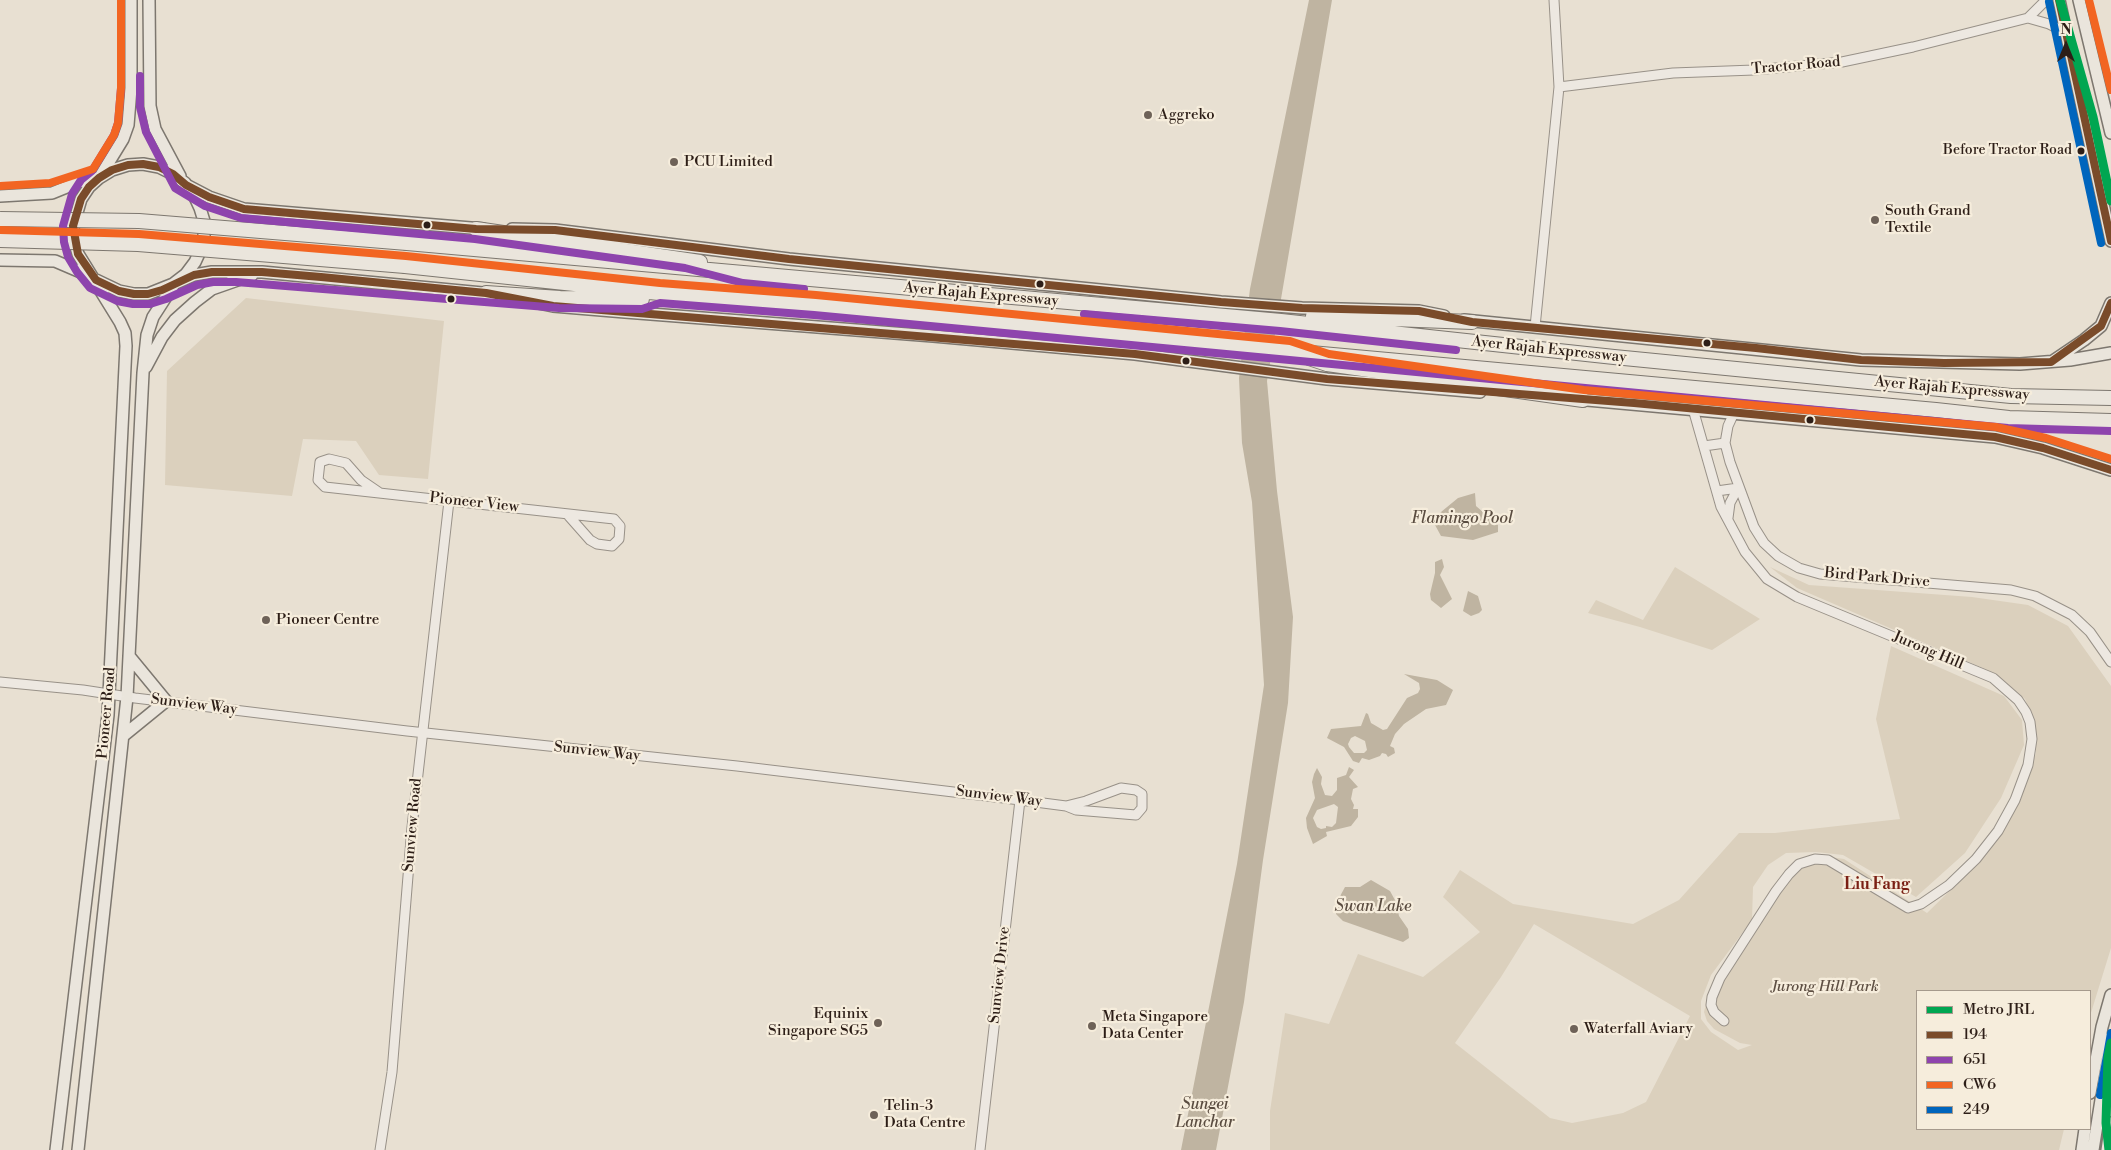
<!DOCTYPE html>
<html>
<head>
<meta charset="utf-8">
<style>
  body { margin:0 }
  #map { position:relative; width:2111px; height:1150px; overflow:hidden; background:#e8e0d2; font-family:"Libre Bodoni",serif }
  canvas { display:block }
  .legend { position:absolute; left:1916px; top:990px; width:175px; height:140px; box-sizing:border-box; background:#f6eddc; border:1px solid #a69a8d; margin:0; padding:6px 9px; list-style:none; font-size:15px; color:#2d1e17 }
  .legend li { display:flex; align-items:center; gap:10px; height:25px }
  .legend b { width:25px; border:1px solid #a69a8d }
  .north { position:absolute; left:2041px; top:20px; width:50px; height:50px; -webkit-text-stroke:4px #f6eddc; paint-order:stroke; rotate:0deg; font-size:14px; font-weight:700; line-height:20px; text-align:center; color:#2d1e17 }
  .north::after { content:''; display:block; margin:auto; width:18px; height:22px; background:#2d1e17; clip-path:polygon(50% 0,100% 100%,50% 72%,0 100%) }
</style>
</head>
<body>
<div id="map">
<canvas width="2111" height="1150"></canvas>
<ul class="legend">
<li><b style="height:6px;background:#00a651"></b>Metro JRL</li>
<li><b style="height:6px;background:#7a4b2a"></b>194</li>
<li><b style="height:6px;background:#8e44ad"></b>651</li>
<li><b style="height:6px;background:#f26522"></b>CW6</li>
<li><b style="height:6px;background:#0065bd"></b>249</li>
</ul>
<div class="north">N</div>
</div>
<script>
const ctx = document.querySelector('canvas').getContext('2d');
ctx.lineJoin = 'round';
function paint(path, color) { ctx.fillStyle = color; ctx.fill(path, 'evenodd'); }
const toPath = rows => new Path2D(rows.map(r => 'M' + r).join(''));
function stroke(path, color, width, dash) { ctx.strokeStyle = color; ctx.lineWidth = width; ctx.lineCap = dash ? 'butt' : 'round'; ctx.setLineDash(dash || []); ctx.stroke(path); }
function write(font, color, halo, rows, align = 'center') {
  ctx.font = font + ' "Libre Bodoni",serif'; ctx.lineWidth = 4.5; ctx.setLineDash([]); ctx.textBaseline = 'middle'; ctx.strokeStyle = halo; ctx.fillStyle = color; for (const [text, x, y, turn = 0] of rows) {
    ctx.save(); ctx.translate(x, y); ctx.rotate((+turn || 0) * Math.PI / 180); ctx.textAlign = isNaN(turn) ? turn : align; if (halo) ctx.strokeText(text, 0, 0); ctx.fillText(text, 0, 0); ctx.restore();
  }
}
paint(toPath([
  [246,298,444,321,428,479,379,475,356,441,303,439,292,496,165,485,167,371],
  [1675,567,1760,619,1712,650,1640,627,1588,613,1596,600,1643,620],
  [1770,567,1809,585,1972,597,2028,605,2068,626,2111,686,2111,948,2090,1016,2090,991,1917,991,1917,1129,2064,1129,2059,1150,1270,1150,1270,1111,1285,1013,1329,1024,1358,954,1423,977,1480,932,1443,897,1460,870,1513,904,1633,924,1679,900,1739,833,1775,833,1900,819,1876,719,1891,646,2004,696,2022,720,2024,745,2001,798,1965,853,1916,897,1843,855,1816,852,1786,853,1768,865,1753,887,1752,920,1711,975,1701,1001,1701,1019,1711,1032,1738,1050,1752,1045,1740,1043,1714,1029,1707,1021,1704,1012,1708,996,1716,976,1758,920,1778,880,1795,863,1818,855,1844,859,1927,913,1968,873,2020,799,2036,753,2034,721,2025,699,1994,673,1797,588],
  [1534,924,1690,1016,1646,1102,1623,1113,1572,1123,1550,1118,1455,1043,1501,977]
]), '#dbd0bd');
paint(toPath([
  [1309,0,1332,0,1267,381,1277,491,1293,617,1288,703,1263,860,1244,1002,1216,1150,1181,1150,1237,864,1264,685,1252,502,1242,443,1239,378,1250,289],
  [1475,493,1476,506,1498,525,1498,532,1473,540,1441,536,1435,525,1441,512,1458,498],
  [1442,559,1444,567,1440,575,1452,599,1441,608,1431,600,1430,594,1435,573,1435,562],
  [1468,591,1478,596,1482,610,1479,613,1471,616,1463,611],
  [1404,674,1437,680,1453,690,1446,705,1426,709,1404,724,1395,734,1390,746,1394,748,1395,753,1388,757,1386,754,1382,753,1380,756,1369,760,1362,758,1359,763,1353,761,1344,747,1327,738,1331,729,1361,726,1366,713,1368,714,1371,723,1383,730,1387,729,1407,698,1418,693,1420,689,1419,683],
  [1355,736,1365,741,1367,750,1364,753,1354,753,1349,747,1348,744,1351,738],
  [1349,767,1354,770,1349,777,1358,787,1353,789,1351,799,1354,805,1353,809,1358,809,1358,817,1351,826,1326,832,1327,836,1313,844,1307,828,1306,818,1315,798,1312,782,1314,774,1317,768,1322,777,1321,784,1325,795,1332,796,1337,790,1337,778,1346,775],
  [1334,804,1338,807,1336,823,1332,827,1326,826,1326,828,1321,829,1317,827,1313,818,1317,810],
  [1371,880,1390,891,1396,902,1399,916,1408,929,1409,938,1403,942,1343,921,1336,914,1338,900,1345,887,1360,887]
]), '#bfb4a1');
const minor = toPath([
  [2028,18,2049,24,2067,33],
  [1559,87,1673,73,1754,70,1842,62,1913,47,2028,18,2046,0],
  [1535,327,1559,87,1554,0],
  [1693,409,1721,507,1745,552,1767,579,1797,597,1993,678,2018,700,2026,712,2030,722,2032,739,2028,765,2015,800,1998,831,1976,859,1949,885,1921,904,1908,908,1828,860,1815,859,1799,864,1789,874,1776,891,1720,978,1712,997,1711,1005,1714,1012,1724,1021],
  [1734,413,1728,426,1725,443,1730,462,1754,527,1764,543,1778,556,1799,568,1820,574,2011,590,2035,596,2072,615,2090,632,2111,662],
  [1704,446,1725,443],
  [1717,491,1738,488],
  [380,493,361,480,346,463,329,459,320,462,318,480,325,487,614,519,620,526,619,539,612,546,597,544,590,540,567,514],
  [1728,518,1730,503,1738,488],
  [0,682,83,690,135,698,407,731,737,766,1020,800,1066,806,1076,810,1136,815,1142,808,1142,794,1136,790,1121,788,1086,801,1066,806],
  [380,1150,392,1072,412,827,449,501],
  [980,1150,1020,800]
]);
const major = toPath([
  [149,0,150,106,155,129,180,176],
  [2059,0,2111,241],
  [2079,0,2111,133],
  [101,175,123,139,128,125,131,88,131,0],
  [186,185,209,197,244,209,483,229],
  [0,196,52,193,79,182,97,178],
  [512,229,555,230,789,259,1221,302,1302,308,1419,311,1444,316],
  [0,260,55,261,90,276],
  [176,283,194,275,212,272,262,272,493,294],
  [528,301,553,306,625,312,933,336,1135,354,1327,379,1480,392],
  [1464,320,1861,360,2020,364,2070,360,2111,353],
  [2053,361,2084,340,2101,326,2111,303],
  [146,367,162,337,175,320,195,302,212,289,252,275],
  [1576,399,1995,437,2043,448,2111,470],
  [123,736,166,701,129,656],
  [2090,1093,2102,1027,2111,995],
  [56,1150,108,715,126,346,125,333,120,322,78,254,74,240,73,226,81,199,89,187,99,178,112,170,128,165,143,164,159,167,173,174,185,183,194,195,200,208,204,221,204,236,201,249,195,262,186,274,173,284,148,294,134,294,119,291,96,280],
  [78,1150,127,697,143,373,147,335,153,317,173,286],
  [2082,1150,2085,1129],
  [2093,1150,2111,1037],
  [2107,1150,2111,1123]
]);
const highway = toPath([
  [476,229,700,262],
  [407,243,1281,321,1614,357,2011,396,2111,398],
  [405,266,659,293,815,305,1289,351,1936,410,2009,418,2111,421],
  [486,293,560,298,642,299],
  [1313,316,1472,322],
  [1309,358,1327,364,1583,400]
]);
stroke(minor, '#989188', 11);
stroke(major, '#7d776f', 14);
stroke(highway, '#7d776f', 16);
stroke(minor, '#ede8e1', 9);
stroke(major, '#eae5dc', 11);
stroke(highway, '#eae5dc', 14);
const highwayBridge = toPath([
  [0,219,139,221,407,243],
  [0,240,138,244,405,266]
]);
stroke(highwayBridge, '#7d776f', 16, []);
stroke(highwayBridge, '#eae5dc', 14);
stroke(toPath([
  [2059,0,2111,241],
  [2111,303,2101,326,2051,362,1944,363,1861,360,1756,348,1472,322,1419,311,1302,308,1221,302,967,277,789,259,555,230,476,229,244,209,209,197,186,185,173,174,159,167,143,164,128,165,112,170,99,178,89,187,81,199,73,226,78,254,96,280,119,291,134,294,148,294,162,290,194,275,212,272,262,272,321,277,486,293,553,306,1135,354,1327,379,1634,403,1995,437,2043,448,2111,470]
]), '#7a4b2a', 8);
stroke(toPath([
  [121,0,121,88,118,123,114,135,92,171,81,180,72,194,63,226,64,242,68,257,77,272,90,288,117,301,133,304,150,304,166,299,197,285,213,282,236,282,559,308,642,309,660,303,814,315,2008,428,2111,431],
  [140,76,140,107,146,132,175,188,205,206,241,218,475,239,685,268,743,283,804,289],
  [1084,314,1280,331,1456,350]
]), '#8e44ad', 8);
stroke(toPath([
  [2089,0,2111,90],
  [0,186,50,183,93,169,114,135,118,123,121,88,121,0],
  [0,230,139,234,406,256,660,283,816,295,1290,341,1329,354,1584,390,1996,427,2046,438,2111,459]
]), '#f26522', 8);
stroke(toPath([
  [2049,2,2101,243],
  [2100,1095,2111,1033]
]), '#0065bd', 8);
stroke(toPath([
  [2060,0,2093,117,2111,201],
  [2109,1150,2106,1123,2108,1057,2111,1043]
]), '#00a651', 9);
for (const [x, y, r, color] of [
  [1148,115,5,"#6e6258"],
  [2081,151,4.5,"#2d1e17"],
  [674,162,5,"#6e6258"],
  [1875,220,5,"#6e6258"],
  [427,225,4.5,"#2d1e17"],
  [1040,284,4.5,"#2d1e17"],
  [451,299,4.5,"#2d1e17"],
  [1707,343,4.5,"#2d1e17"],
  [1186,361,4.5,"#2d1e17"],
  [1810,420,4.5,"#2d1e17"],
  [266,620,5,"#6e6258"],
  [878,1023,5,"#6e6258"],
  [1092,1026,5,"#6e6258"],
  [1574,1029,5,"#6e6258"],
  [874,1115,5,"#6e6258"]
]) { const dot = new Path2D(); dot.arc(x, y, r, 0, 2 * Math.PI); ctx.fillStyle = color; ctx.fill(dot); stroke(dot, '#f6eddc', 2); }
write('14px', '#2d1e17', '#f6eddc', [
  ["Before Tractor Road",2072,151]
], 'right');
write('15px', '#2d1e17', '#f6eddc', [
  ["Tractor Road",1796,66,-5],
  ["Ayer Rajah Expressway",981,295,5],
  ["Ayer Rajah Expressway",1549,350,6],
  ["Ayer Rajah Expressway",1952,389,5],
  ["Pioneer View",474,503,6],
  ["Bird Park Drive",1877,578,5],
  ["Jurong Hill",1928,651,23],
  ["Sunview Way",194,705,7],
  ["Pioneer Road",107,713,-85],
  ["Sunview Way",597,752,6],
  ["Sunview Way",999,797,7],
  ["Sunview Road",413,825,-85],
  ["Sunview Drive",1000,975,-84]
]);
write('15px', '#2d1e17', '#f6eddc', [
  ["Aggreko",1158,115],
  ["PCU Limited",684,162],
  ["South Grand",1885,211],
  ["Textile",1885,228],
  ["Pioneer Centre",276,620],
  ["Equinix",868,1014,"right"],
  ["Singapore SG5",868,1031,"right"],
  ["Meta Singapore",1102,1017],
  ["Data Center",1102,1034],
  ["Waterfall Aviary",1584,1029],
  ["Telin-3",884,1106],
  ["Data Centre",884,1123]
], 'left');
write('italic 15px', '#5e4f43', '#f6eddc', [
  ["Jurong Hill Park",1825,987]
]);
write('italic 16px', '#5a4c40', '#f6eddc', [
  ["Flamingo Pool",1462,519],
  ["Swan Lake",1373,907],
  ["Sungei",1205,1105],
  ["Lanchar",1205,1123]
]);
write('bold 16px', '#7a1f14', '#f6eddc', [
  ["Liu Fang",1877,885]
]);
</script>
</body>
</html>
